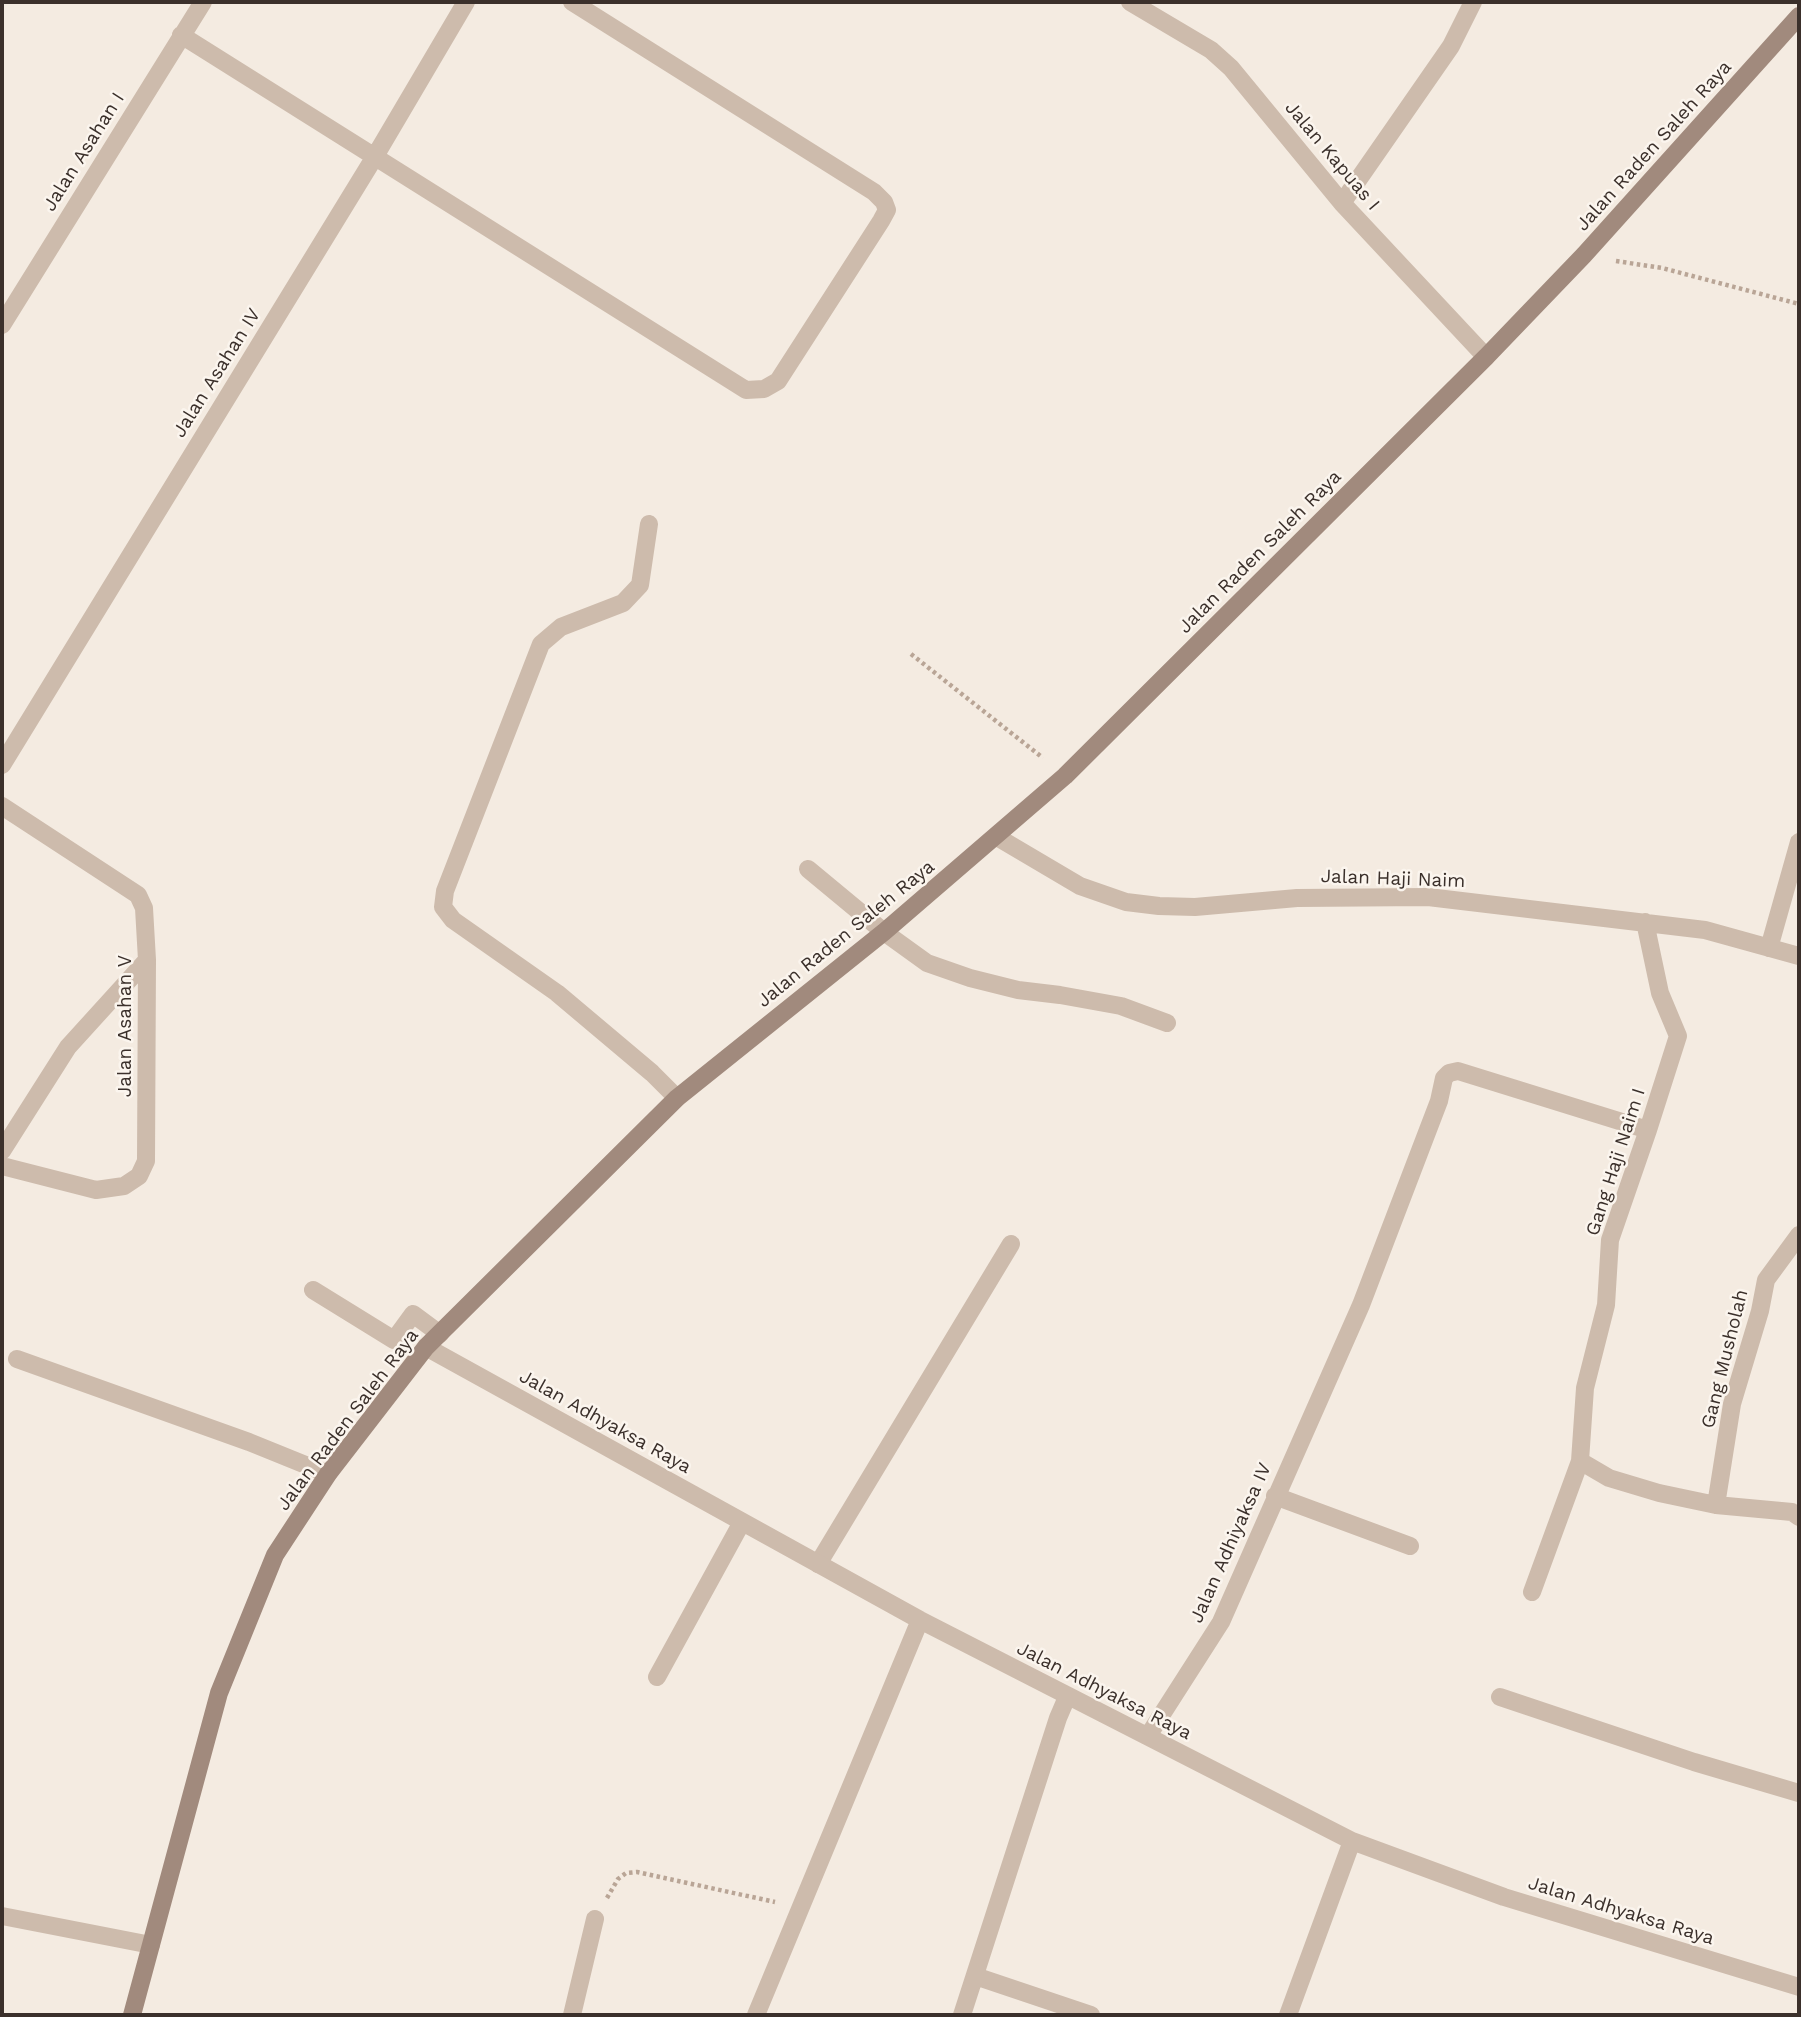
<!DOCTYPE html>
<html>
<head>
<meta charset="utf-8">
<style>
  body { margin:0 }
  #map { position:relative; width:1801px; height:2017px; overflow:hidden; background:#f4ebe1; font-family:"Work Sans",sans-serif }
  canvas { display:block }
  .frame { position:absolute; inset:0; border:4px solid #3b302b; pointer-events:none }
</style>
</head>
<body>
<div id="map">
<canvas width="1801" height="2017"></canvas>
<div class="frame"></div>
</div>
<script>
const ctx = document.querySelector('canvas').getContext('2d');
ctx.lineJoin = 'round';
const toPath = rows => new Path2D(rows.map(r => 'M' + r).join(''));
function stroke(path, color, width, dash) { ctx.strokeStyle = color; ctx.lineWidth = width; ctx.lineCap = dash ? 'butt' : 'round'; ctx.setLineDash(dash || []); ctx.stroke(path); }
function write(font, color, halo, rows, align = 'center') {
  ctx.font = font + ' "Work Sans",sans-serif'; ctx.lineWidth = 5; ctx.setLineDash([]); ctx.textBaseline = 'middle'; ctx.strokeStyle = halo; ctx.fillStyle = color; for (const [text, x, y, turn = 0] of rows) {
    ctx.save(); ctx.translate(x, y); ctx.rotate((+turn || 0) * Math.PI / 180); ctx.textAlign = isNaN(turn) ? turn : align; if (halo) ctx.strokeText(text, 0, 0); ctx.fillText(text, 0, 0); ctx.restore();
  }
}
stroke(toPath([
  [1616,261,1662,268,1799,304],
  [911,654,1043,758],
  [607,1898,618,1879,626,1873,637,1872,775,1902]
]), '#b9a596', 4.5, [3.5, 3.5]);
stroke(toPath([
  [808,869,884,932,927,963,970,978,1018,990,1060,995,1121,1006,1167,1023],
  [313,1290,394,1340,413,1314,440,1334],
  [17,1359,249,1442,328,1474],
  [818,1564,1011,1244],
  [2,1916,151,1945],
  [572,2015,595,1919]
]), '#cdbbac', 18);
stroke(toPath([
  [1130,2,1211,50,1231,68,1342,203,1486,357],
  [181,35,746,390,764,389,778,381,881,221,887,210,884,202,874,192,572,2],
  [1342,203,1451,46,1473,2],
  [2,325,203,2],
  [649,524,640,585,623,603,561,627,541,644,445,891,443,907,453,920,557,993,652,1073,677,1098],
  [2,765,374,158,466,2],
  [2,806,138,895,144,908,147,960,146,1161,139,1176,124,1186,96,1190,2,1166],
  [997,837,1080,886,1126,902,1159,906,1195,907,1297,898,1428,897,1705,930,1799,956],
  [1769,948,1799,842],
  [2,1151,68,1047,147,960],
  [426,1347,920,1620,1352,1841,1504,1897,1799,1987],
  [1580,1461,1609,1478,1659,1493,1716,1505,1792,1512,1799,1517],
  [1275,1496,1410,1546],
  [1716,1505,1732,1404,1760,1311,1766,1280,1799,1235],
  [1532,1592,1580,1461,1585,1388,1606,1305,1610,1240,1648,1130,1678,1036,1660,993,1645,922],
  [657,1677,742,1522],
  [1500,1697,1694,1762,1799,1793],
  [1148,1736,1221,1622,1361,1305,1439,1101,1444,1078,1449,1073,1458,1071,1648,1130],
  [975,1976,1091,2015],
  [756,2015,920,1620],
  [962,2015,1058,1718,1067,1697],
  [1288,2015,1352,1841]
]), '#cdbbac', 18);
stroke(toPath([
  [132,2015,219,1693,275,1555,328,1474,426,1347,677,1098,884,932,1065,776,1486,357,1584,255,1799,16]
]), '#a18a7d', 18);
write('19px', '#3b302b', '#fbf5ee', [
  ["Jalan Raden Saleh Raya",1654,146,-48],
  ["Jalan Asahan I",84,152,-58],
  ["Jalan Kapuas I",1332,156,50],
  ["Jalan Asahan IV",217,373,-58],
  ["Jalan Raden Saleh Raya",1260,552,-45],
  ["Jalan Haji Naim",1393,879,2],
  ["Jalan Raden Saleh Raya",846,934,-39],
  ["Jalan Asahan V",125,1026,-90],
  ["Gang Haji Naim I",1616,1162,-72],
  ["Gang Musholah",1725,1359,-76],
  ["Jalan Raden Saleh Raya",348,1420,-53],
  ["Jalan Adhyaksa Raya",605,1422,29],
  ["Jalan Adhiyaksa IV",1231,1543,-66],
  ["Jalan Adhyaksa Raya",1104,1691,27],
  ["Jalan Adhyaksa Raya",1621,1911,17]
]);
</script>
</body>
</html>
